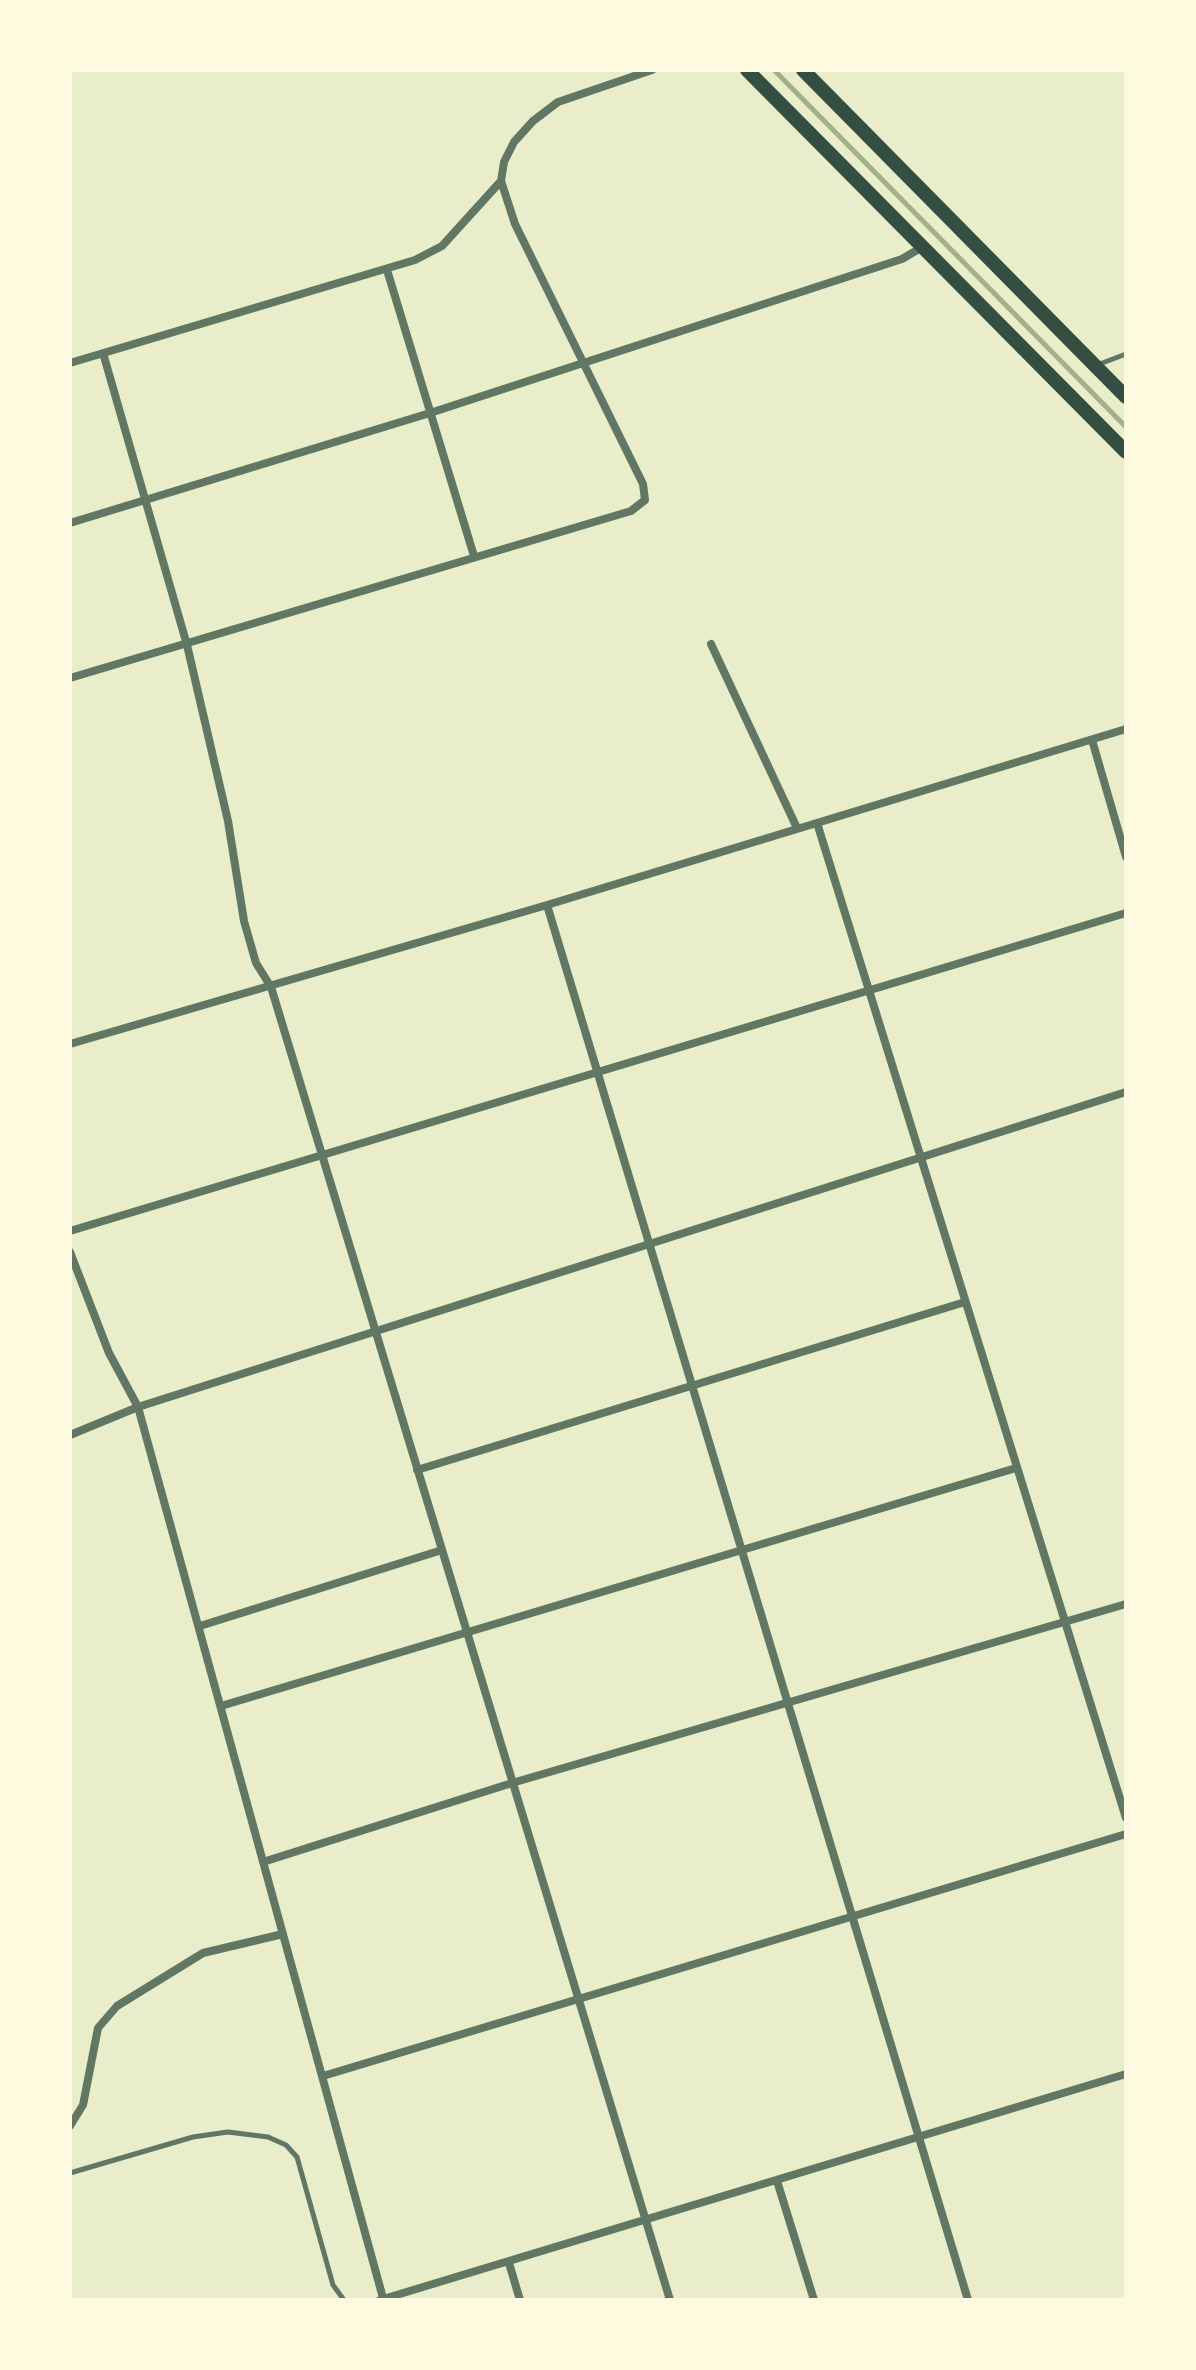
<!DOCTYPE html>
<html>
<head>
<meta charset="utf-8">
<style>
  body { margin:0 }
  #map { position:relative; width:1196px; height:2370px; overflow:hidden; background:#e9edc9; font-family:Montserrat,sans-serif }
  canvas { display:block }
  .frame { position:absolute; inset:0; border:72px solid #fefae0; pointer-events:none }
</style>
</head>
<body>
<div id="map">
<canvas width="1196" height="2370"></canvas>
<div class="frame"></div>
</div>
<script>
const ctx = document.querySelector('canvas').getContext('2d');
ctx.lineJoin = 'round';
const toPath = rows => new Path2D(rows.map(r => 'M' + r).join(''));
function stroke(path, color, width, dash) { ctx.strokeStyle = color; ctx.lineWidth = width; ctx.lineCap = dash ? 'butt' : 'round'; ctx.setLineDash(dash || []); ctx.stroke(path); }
stroke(toPath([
  [774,70,1126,427]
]), '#a3b18a', 5);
stroke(toPath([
  [1097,365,1126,354],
  [70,2173,193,2137,228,2132,268,2137,286,2145,297,2157,333,2285,344,2300]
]), '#617663', 5);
stroke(toPath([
  [387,270,474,556],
  [103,353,187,645,228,821,244,921,256,963,271,987,670,2300],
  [70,363,415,260,442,246,501,181],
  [70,523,430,413,902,259,924,246],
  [711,644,797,828],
  [70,678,631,511,645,500,643,484,515,224,501,181,504,162,514,142,533,121,558,102,652,70],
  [1092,740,1126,857],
  [817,823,1126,1818],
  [547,905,968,2300],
  [70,1044,547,905,1126,729],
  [70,1231,1126,913],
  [70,1252,109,1353,138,1407,383,2298],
  [70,1435,138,1407,1126,1092],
  [417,1470,965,1302],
  [200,1626,442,1550],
  [221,1706,1016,1468],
  [263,1862,512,1783,1126,1604],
  [323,2076,1126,1834],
  [70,2126,83,2105,98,2028,117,2006,203,1953,283,1934],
  [777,2181,814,2300],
  [509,2263,520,2300],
  [380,2300,1126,2074]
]), '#617663', 8);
stroke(toPath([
  [747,70,1126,452],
  [803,70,1126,397]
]), '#344e41', 14);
</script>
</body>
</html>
